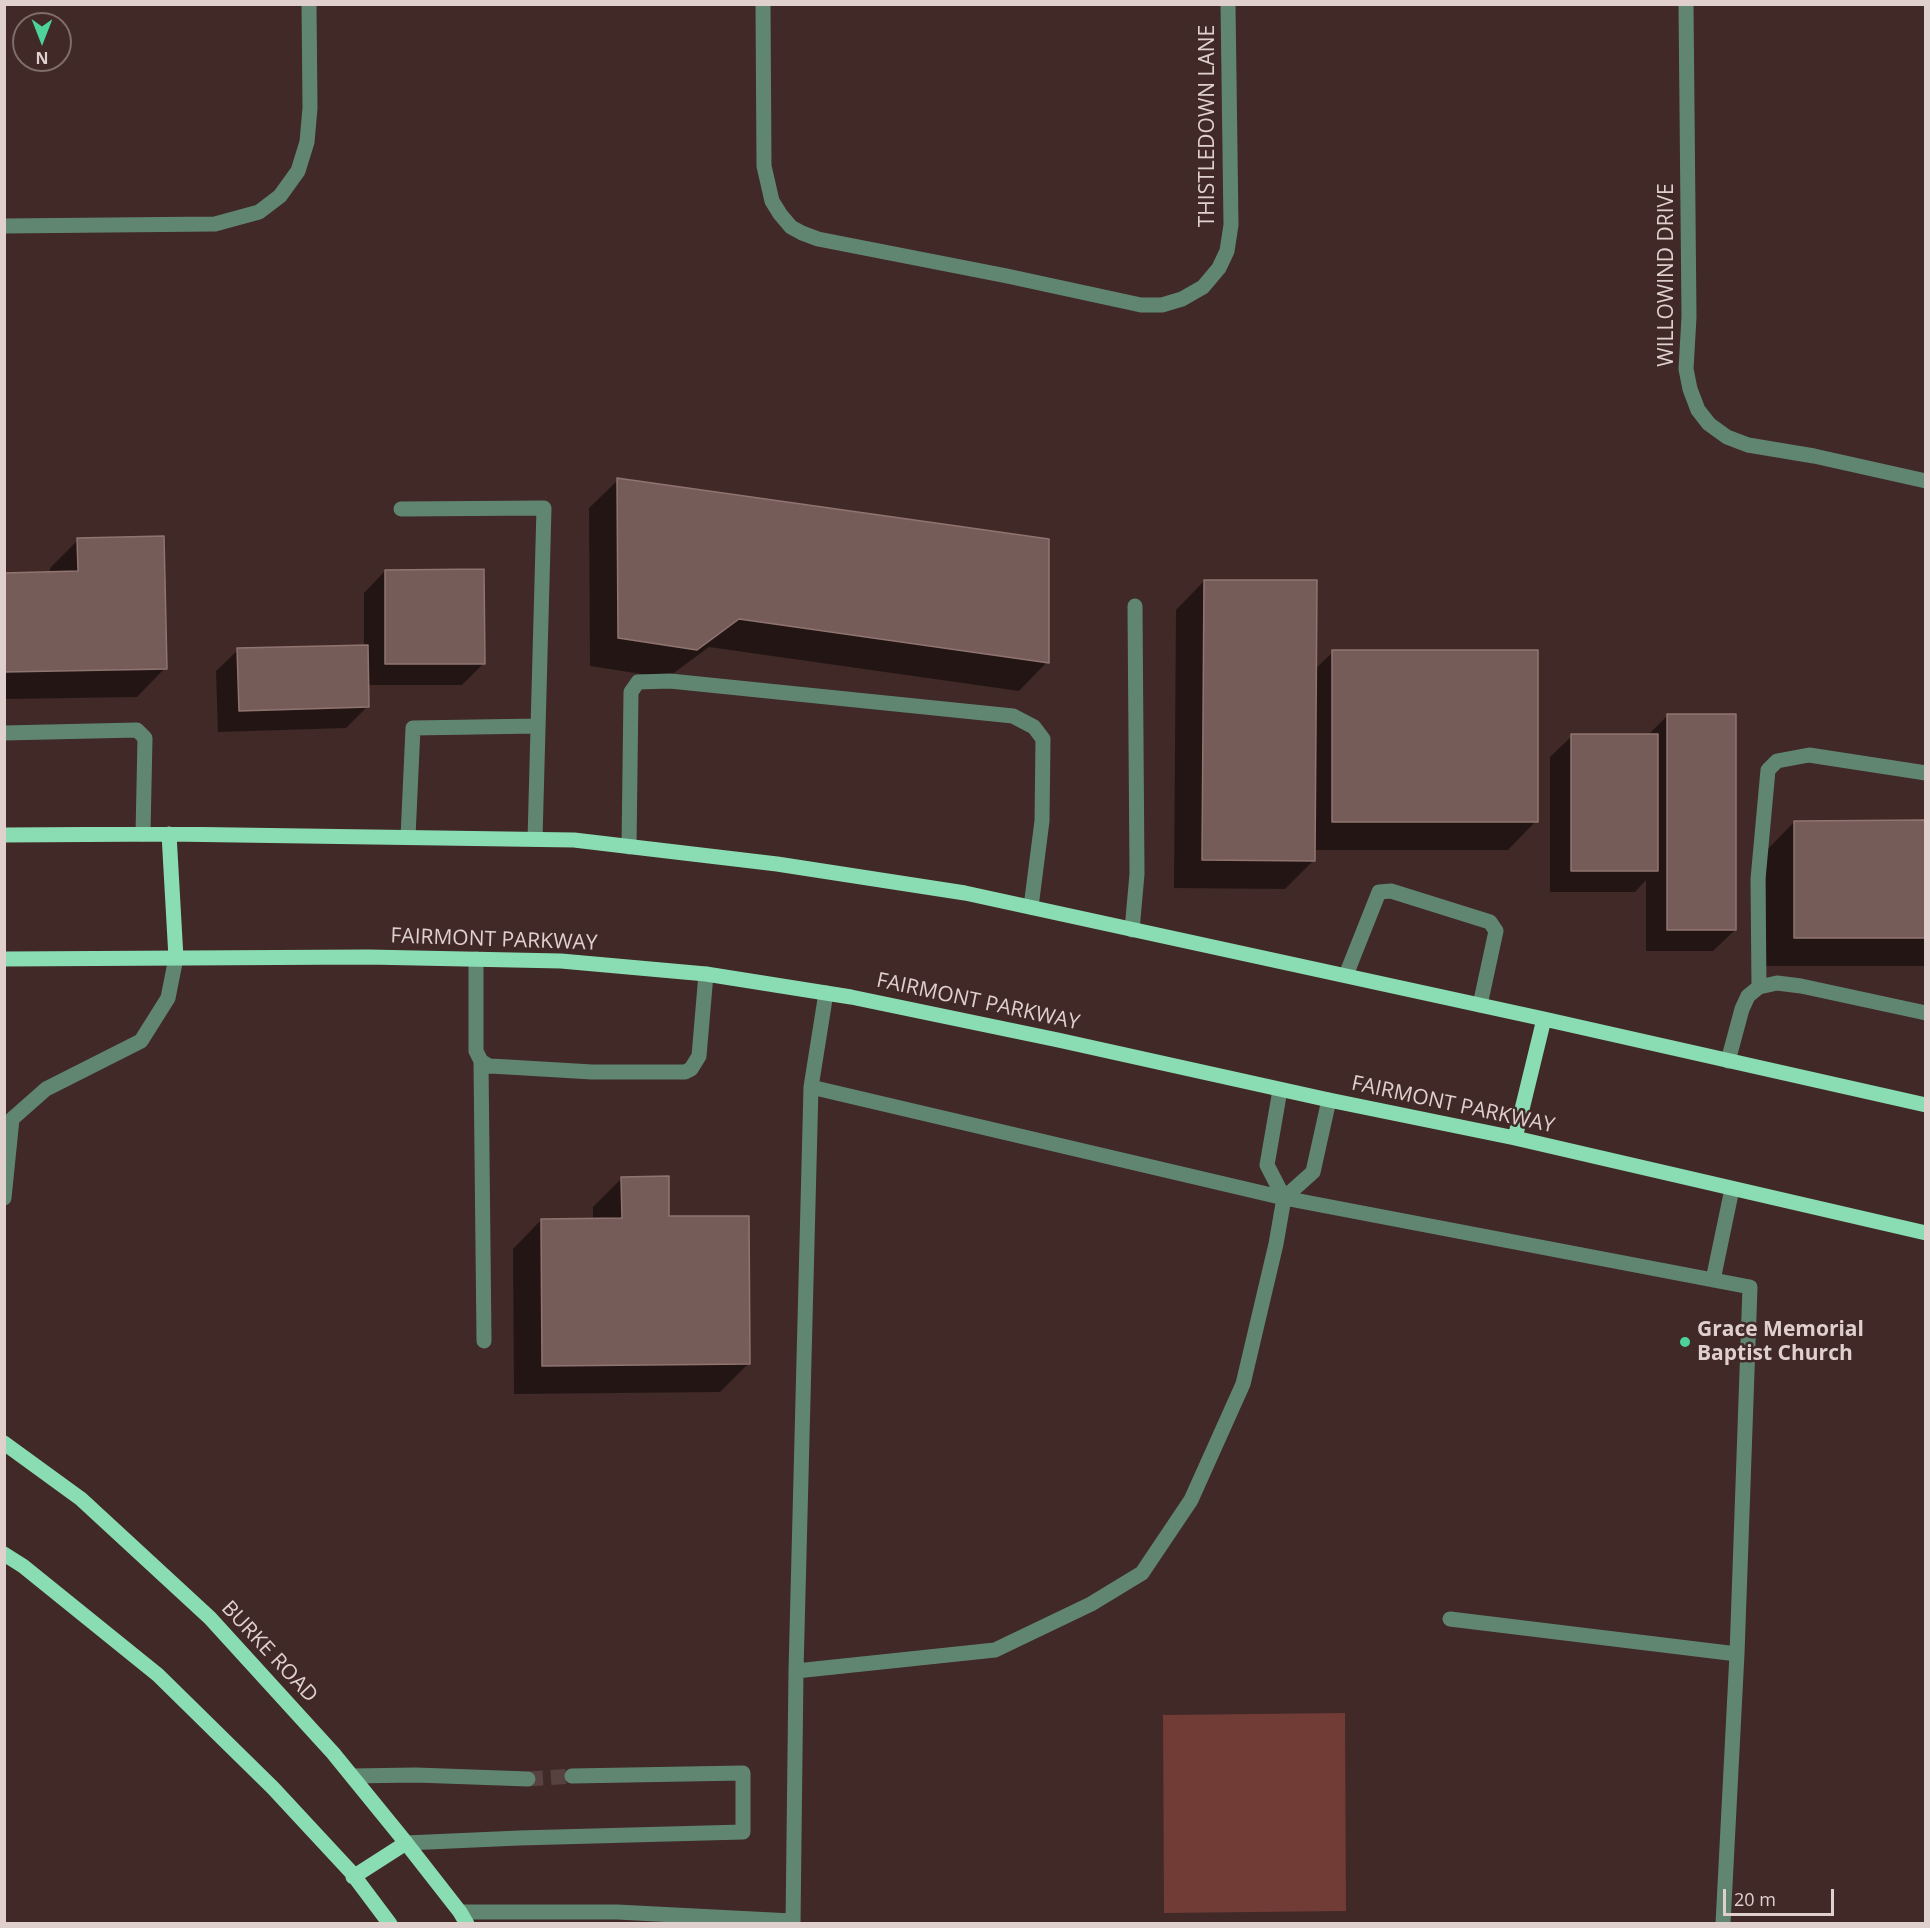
<!DOCTYPE html>
<html>
<head>
<meta charset="utf-8">
<style>
  body { margin:0 }
  #map { position:relative; width:1930px; height:1928px; overflow:hidden; background:#402927; font-family:"Open Sans",sans-serif }
  canvas { display:block }
  .frame { position:absolute; inset:0; border:6px solid #dfd0ce; pointer-events:none }
  .north { position:absolute; left:12px; top:12px; width:60px; height:60px; box-sizing:border-box; background:#402927; border:2px solid #806c6a; border-radius:50%; rotate:180deg; font-size:16px; font-weight:700; line-height:24px; text-align:center; color:#dfd0ce }
  .north::after { content:''; display:block; margin:auto; width:21px; height:27px; background:#4dd39a; clip-path:polygon(50% 0,100% 100%,50% 72%,0 100%) }
  .scale { position:absolute; left:1723px; top:1889px; width:111px; height:27px; box-sizing:border-box; border:3px solid #dfd0ce; border-top:0; padding-left:8px; font-size:18px; line-height:21px; white-space:nowrap; color:#dfd0ce; -webkit-text-stroke:4px #402927; paint-order:stroke }
</style>
</head>
<body>
<div id="map">
<canvas width="1930" height="1928"></canvas>
<div class="frame"></div>
<div class="north">N</div>
<div class="scale">20 m</div>
</div>
<script>
const ctx = document.querySelector('canvas').getContext('2d');
ctx.lineJoin = 'round';
function paint(path, color) { ctx.fillStyle = color; ctx.fill(path, 'evenodd'); }
const toPath = rows => new Path2D(rows.map(r => 'M' + r).join(''));
function stroke(path, color, width, dash) { ctx.strokeStyle = color; ctx.lineWidth = width; ctx.lineCap = dash ? 'butt' : 'round'; ctx.setLineDash(dash || []); ctx.stroke(path); }
function write(font, color, halo, rows, align = 'center') {
  ctx.font = font + ' "Open Sans",sans-serif'; ctx.lineWidth = 5; ctx.setLineDash([]); ctx.textBaseline = 'middle'; ctx.strokeStyle = halo; ctx.fillStyle = color; for (const [text, x, y, turn = 0] of rows) {
    ctx.save(); ctx.translate(x, y); ctx.rotate((+turn || 0) * Math.PI / 180); ctx.textAlign = isNaN(turn) ? turn : align; if (halo) ctx.strokeText(text, 0, 0); ctx.fillText(text, 0, 0); ctx.restore();
  }
}
paint(toPath([
  [1345,1713,1346,1911,1164,1913,1163,1715]
]), '#713b36');
paint(toPath([
  [618,480,1047,662,1019,691,709,647,667,678,590,666,589,508],
  [78,540,165,668,137,697,4,699,4,574,50,573,50,568],
  [385,571,484,663,462,685,367,685,368,706,346,728,218,732,216,671,238,650,364,646,364,593],
  [1204,581,1315,669,1333,652,1536,821,1508,850,1314,850,1314,860,1285,889,1174,888,1176,610],
  [1668,715,1735,930,1713,951,1646,951,1646,880,1635,892,1550,892,1550,757,1572,736,1647,736],
  [1794,822,1926,822,1926,966,1766,966,1766,851],
  [622,1178,749,1363,720,1392,514,1394,513,1249,541,1220,593,1220,593,1207]
]), '#0007');
const building = toPath([
  [617,478,1049,539,1049,663,739,619,697,650,618,638,617,478],
  [164,536,167,669,4,672,4,573,78,571,77,538,164,536],
  [484,569,485,664,385,664,385,570,484,569],
  [1204,580,1317,580,1315,861,1202,860,1204,580],
  [368,645,369,707,239,711,237,648,368,645],
  [1332,650,1538,650,1538,822,1332,822,1332,650],
  [1667,714,1736,714,1736,930,1667,930,1667,714],
  [1571,734,1658,734,1658,871,1571,871,1571,734],
  [1926,820,1926,938,1794,938,1794,821,1926,820],
  [669,1176,669,1216,749,1216,750,1364,542,1366,541,1219,622,1218,621,1177,669,1176]
]);
paint(building, '#765c59');
stroke(building, '#907470', 1.5);
stroke(toPath([
  [528,1779,572,1776]
]), '#584240', 15, [15, 8]);
stroke(toPath([
  [763,4,764,166,772,201,780,214,791,227,802,233,818,239,1007,276,1141,305,1162,305,1182,299,1203,287,1219,268,1227,251,1231,225,1228,4],
  [1686,4,1689,317,1686,369,1690,389,1698,410,1709,424,1727,437,1748,445,1814,456,1926,481],
  [4,226,215,224,259,212,280,196,298,171,307,142,310,108,309,4],
  [401,509,544,508,535,839],
  [4,733,137,730,145,738,143,834],
  [408,837,413,728,538,726],
  [629,847,631,692,638,682,670,681,1013,716,1034,727,1043,739,1042,821,1031,907],
  [1132,930,1137,874,1135,606],
  [476,959,476,1051,481,1061,489,1066,508,1067,592,1072,685,1072,691,1069,699,1056,706,974],
  [1346,975,1379,892,1391,891,1490,922,1496,931,1480,1005],
  [1759,987,1758,879,1768,770,1777,761,1809,755,1926,773],
  [481,1061,484,1341],
  [1728,1061,1742,1009,1748,996,1759,987,1777,983,1801,986,1926,1013],
  [811,1087,826,993],
  [1280,1090,1267,1165,1284,1198],
  [4,1198,12,1119,46,1089,141,1041,168,998,176,958],
  [1713,1280,1732,1189],
  [1450,1619,1737,1654],
  [796,1671,995,1650,1091,1604,1142,1573,1191,1500,1243,1384,1276,1244,1284,1198,1313,1172,1329,1100],
  [352,1776,416,1775,528,1779],
  [406,1843,519,1838,743,1832,743,1773,572,1776],
  [460,1912,617,1912,792,1921],
  [793,1924,796,1671,811,1087,1284,1198,1750,1287,1737,1654,1723,1924]
]), '#608672', 15);
stroke(toPath([
  [169,834,176,958],
  [4,835,169,834,574,840,777,864,965,893,1544,1019,1926,1105],
  [4,959,368,957,561,961,706,974,851,997,1058,1040,1329,1100,1515,1138,1926,1233],
  [1515,1138,1544,1019],
  [4,1443,81,1499,210,1618,333,1753,403,1839,460,1912,467,1924],
  [4,1554,23,1566,158,1675,273,1788,351,1872,390,1924],
  [353,1877,406,1843]
]), '#8adcb3', 15);
for (const [x, y, r, color] of [
  [1685,1342,6,"#4dd39a"]
]) { const dot = new Path2D(); dot.arc(x, y, r, 0, 2 * Math.PI); ctx.fillStyle = color; ctx.fill(dot); stroke(dot, '#402927', 2); }
write('21px', '#dfd0ce', '#402927', [
  ["THISTLEDOWN LANE",1208,126,-90],
  ["WILLOWIND DRIVE",1667,275,-90],
  ["FAIRMONT PARKWAY",494,940,2],
  ["FAIRMONT PARKWAY",978,1002,12],
  ["FAIRMONT PARKWAY",1453,1105,12],
  ["BURKE ROAD",269,1652,47]
]);
write('bold 21px', '#dfd0ce', '#402927', [
  ["Grace Memorial",1697,1330],
  ["Baptist Church",1697,1354]
], 'left');
</script>
</body>
</html>
